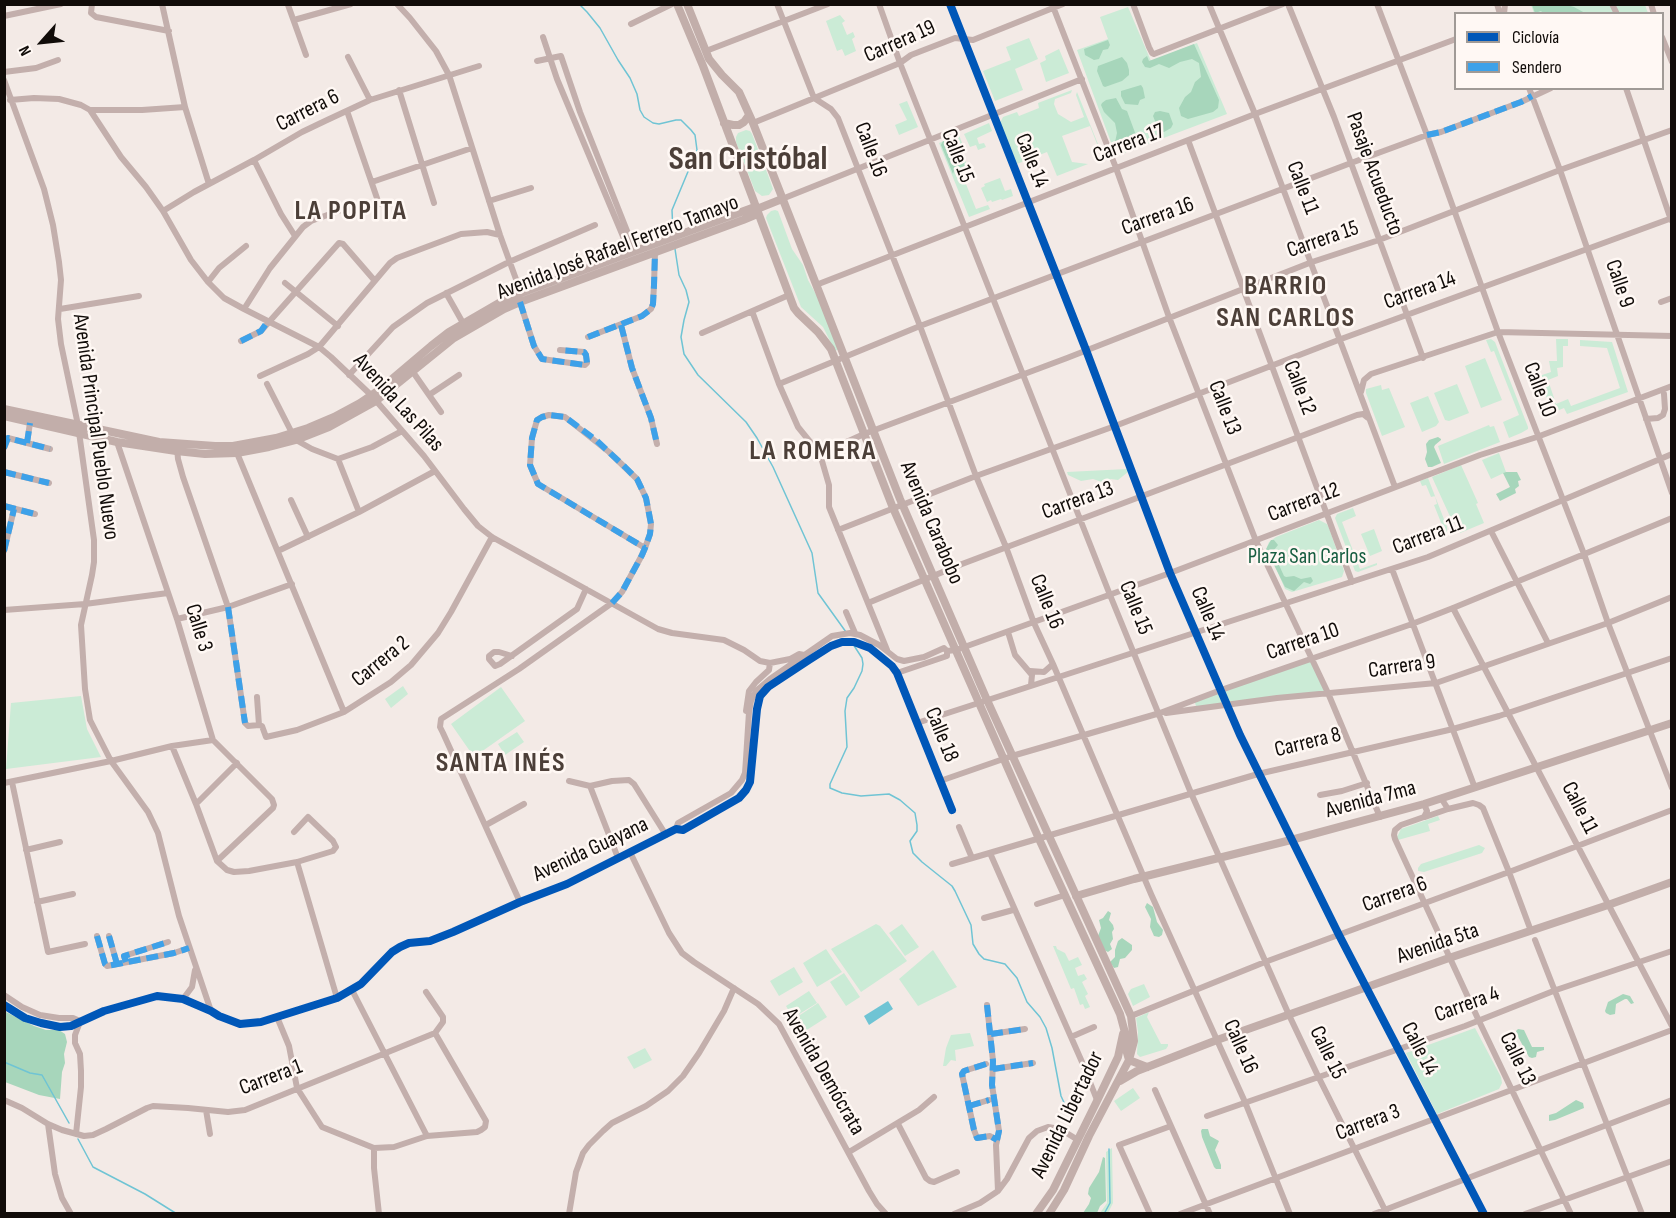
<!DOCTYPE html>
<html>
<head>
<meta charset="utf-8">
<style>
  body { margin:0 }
  #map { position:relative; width:1676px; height:1218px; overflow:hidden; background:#f3eae6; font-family:"Sofia Sans Condensed",sans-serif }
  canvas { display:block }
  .frame { position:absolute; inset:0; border:6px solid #110c09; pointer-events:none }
  .legend { position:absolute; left:1454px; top:12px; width:210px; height:78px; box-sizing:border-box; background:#fff8f4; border:2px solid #a09a96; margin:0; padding:8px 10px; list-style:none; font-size:18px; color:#110c09 }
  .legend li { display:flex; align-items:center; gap:12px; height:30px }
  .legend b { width:30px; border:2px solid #a09a96 }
  .north { position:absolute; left:12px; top:12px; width:60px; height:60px; -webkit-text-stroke:4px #fff8f4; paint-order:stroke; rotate:243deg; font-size:16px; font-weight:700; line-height:24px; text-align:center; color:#110c09 }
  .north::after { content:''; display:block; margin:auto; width:21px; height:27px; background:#110c09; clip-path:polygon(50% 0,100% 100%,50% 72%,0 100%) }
</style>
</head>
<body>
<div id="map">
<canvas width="1676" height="1218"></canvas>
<div class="frame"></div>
<ul class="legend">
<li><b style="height:8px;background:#0057b8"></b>Ciclovía</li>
<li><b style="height:8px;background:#3da1e9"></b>Sendero</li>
</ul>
<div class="north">N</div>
</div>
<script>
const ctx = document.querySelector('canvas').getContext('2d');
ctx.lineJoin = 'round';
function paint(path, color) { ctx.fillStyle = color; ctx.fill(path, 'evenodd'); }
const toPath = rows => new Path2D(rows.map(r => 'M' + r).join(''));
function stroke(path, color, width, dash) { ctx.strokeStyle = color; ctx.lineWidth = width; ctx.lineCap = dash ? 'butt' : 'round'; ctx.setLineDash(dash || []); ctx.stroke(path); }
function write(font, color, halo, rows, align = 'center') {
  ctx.font = font + ' "Sofia Sans Condensed",sans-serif'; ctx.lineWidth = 5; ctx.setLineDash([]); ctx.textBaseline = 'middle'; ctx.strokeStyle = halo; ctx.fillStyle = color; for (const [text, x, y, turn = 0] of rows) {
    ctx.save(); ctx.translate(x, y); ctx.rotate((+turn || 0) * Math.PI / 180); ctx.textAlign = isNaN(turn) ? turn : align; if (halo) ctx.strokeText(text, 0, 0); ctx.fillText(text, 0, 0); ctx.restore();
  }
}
paint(toPath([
  [1531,5,1645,5,1648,13,1542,14,1541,12,1534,13],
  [1128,7,1151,61,1197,43,1227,114,1116,156,1077,50,1108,39,1100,17],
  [840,15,845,21,842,23,847,35,853,32,855,37,852,39,856,51,845,56,842,49,837,51,826,21],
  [1029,38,1038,59,1015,69,1023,90,995,101,983,71,1011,60,1006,47],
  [1059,49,1069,73,1046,82,1040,63,1046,60,1045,56],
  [1072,90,1071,93,1055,99,1054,104,1058,114,1071,122,1084,117,1076,95,1077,92,1104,159,1103,159,1090,126,1062,136,1072,162,1088,164,1057,176,1047,152,1017,164,1000,123,1003,117,1017,112,1019,116,1039,108,1038,103],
  [907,101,918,127,899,135,895,125,907,120,899,104],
  [989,123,992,131,977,138,979,144,984,143,986,147,978,150,976,145,970,147,964,134],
  [746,130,750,131,752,134,768,175,773,189,769,195,762,196,755,191,736,142,736,137,738,133],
  [959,135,964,148,961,150,971,175,964,179,976,209,988,205,990,209,969,217,939,143],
  [1000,178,1005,191,1011,189,1013,196,1002,200,1001,199,992,202,991,200,987,202,981,188,985,186,984,184],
  [775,210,778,211,792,249,803,265,808,280,818,298,839,349,835,351,823,327,801,307,766,218,767,215,771,211],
  [1491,339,1495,342,1528,427,1528,429,1521,433,1509,438,1503,422,1519,415,1494,351,1491,352,1486,340],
  [1556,339,1568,339,1568,346,1563,346,1563,367,1557,368,1558,376,1548,380,1556,404,1568,399,1571,406,1620,388,1607,348,1580,346,1580,340,1612,342,1628,392,1567,414,1564,408,1552,413,1539,376,1551,372,1549,361,1557,361],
  [1485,358,1502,400,1481,408,1465,366],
  [1457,384,1469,413,1449,421,1445,420,1434,393],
  [1381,385,1382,390,1389,388,1405,427,1382,436,1366,393,1366,389],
  [1428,396,1439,422,1436,426,1422,432,1410,403],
  [1489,425,1490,427,1494,426,1500,442,1444,464,1438,446],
  [1499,453,1506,472,1491,479,1482,460],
  [1461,465,1478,503,1476,504,1484,523,1460,533,1455,522,1453,523,1432,477],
  [1127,469,1128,472,1118,480,1111,479,1105,483,1093,479,1081,481,1068,475,1067,472],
  [1428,478,1447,527,1447,532,1446,535,1434,505,1437,504,1435,496,1431,497,1426,485,1422,486,1420,481],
  [1353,508,1356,516,1342,522,1360,569,1377,563,1377,565,1358,572,1355,571,1335,518,1337,514],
  [1319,520,1327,524,1329,528,1344,571,1342,577,1292,592,1285,589,1267,547,1269,542,1276,537],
  [1374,529,1382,551,1370,556,1361,534],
  [1312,658,1328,693,1197,709,1194,700],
  [403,686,408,694,391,708,385,699],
  [501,687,525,721,474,757,451,724],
  [81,696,87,729,101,757,6,769,11,703],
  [517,732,524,742,505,755,498,744],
  [1438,816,1440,820,1428,824,1430,831,1398,840,1397,837,1401,829],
  [1479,845,1485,848,1482,853,1424,872,1418,871,1418,868,1421,864],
  [876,924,880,926,907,961,861,992,831,949],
  [902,924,919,947,905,956,889,933],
  [1053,946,1056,946,1057,949,1065,953,1069,961,1078,957,1082,965,1075,968,1078,976,1084,974,1087,979,1082,982,1088,994,1085,996,1090,1007,1085,1009,1083,1004,1080,1005,1074,988,1071,989],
  [826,949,834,961,815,973,834,961,842,972,817,987,803,963],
  [933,950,957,987,918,1006,899,979],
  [794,967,803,982,779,996,770,981],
  [844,973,860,997,846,1006,830,982],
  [1144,984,1150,997,1133,1006,1128,994,1131,989],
  [809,991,817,1003,793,1018,786,1006],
  [818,1003,827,1017,802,1033,794,1019],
  [1149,1012,1147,1017,1161,1044,1168,1044,1168,1046,1166,1049,1140,1057,1137,1054,1138,1032,1136,1018],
  [1475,1028,1501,1077,1502,1083,1499,1089,1437,1114,1406,1053],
  [970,1033,974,1046,955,1050,956,1061,951,1060,946,1066,943,1066,946,1048,951,1035],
  [645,1048,652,1060,634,1069,627,1057],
  [1133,1088,1140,1098,1121,1111,1114,1101],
  [1112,1148,1113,1203,1108,1213,1100,1213,1107,1203,1106,1152]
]), '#cbebd6');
paint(toPath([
  [1532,5,1567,5,1574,7,1585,13,1543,13,1541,11,1535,13],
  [1108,40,1110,45,1108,49,1103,50,1099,59,1094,60,1085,55,1084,49],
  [1194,44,1219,100,1218,108,1213,112,1188,119,1181,116,1179,108,1185,97,1191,92,1195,82,1201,77,1199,63,1192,59,1180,62,1169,68,1159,64,1150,68,1145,67,1142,62,1143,59,1147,56,1149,61],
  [1122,57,1127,63,1129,70,1129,75,1122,81,1105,87,1103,86,1097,71,1098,66],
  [1141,85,1143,88,1145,98,1140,100,1138,105,1125,104,1121,96,1121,91],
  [1116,98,1122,109,1127,111,1137,138,1135,143,1119,148,1115,142,1117,133,1115,123,1104,112,1101,105,1102,103,1106,100],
  [1160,111,1169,113,1173,124,1171,128,1164,132,1159,131,1153,116,1155,112],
  [955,136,959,140,958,145,965,166,960,171,954,171,953,174,941,145,943,141],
  [1438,437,1441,439,1441,440,1435,445,1434,447,1441,463,1432,467,1428,467,1425,459,1427,452,1426,444,1429,440],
  [1506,472,1517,472,1521,480,1518,481,1519,486,1515,489,1516,493,1500,501,1496,494,1510,487,1503,473],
  [1271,540,1274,540,1278,545,1274,550,1274,554,1284,576,1286,577,1294,576,1301,579,1311,577,1313,581,1310,584,1304,582,1294,591,1285,587,1266,549],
  [1147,903,1153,907,1157,922,1163,930,1162,935,1159,937,1154,936,1150,927,1151,919,1145,907],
  [1108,911,1111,913,1109,920,1113,925,1114,929,1112,932,1113,939,1110,944,1112,949,1108,952,1104,950,1098,936,1101,928,1099,920,1103,918],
  [1122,938,1132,945,1132,950,1125,958,1120,959,1118,967,1114,968,1110,962,1115,957,1115,950,1118,941],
  [1623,994,1630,996,1634,1003,1631,1004,1627,999,1625,999,1616,1004,1615,1014,1610,1015,1606,1013,1605,1011,1608,1002],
  [4,1011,34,1026,46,1030,59,1030,65,1034,67,1042,64,1054,65,1063,62,1072,60,1099,39,1095,5,1082],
  [1518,1029,1524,1030,1532,1047,1544,1047,1544,1050,1537,1052,1536,1057,1532,1058,1529,1057,1516,1033,1516,1031],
  [1576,1100,1583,1103,1584,1108,1555,1120,1549,1121,1549,1115,1556,1113],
  [1202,1129,1208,1129,1210,1136,1219,1141,1215,1150,1221,1165,1221,1169,1216,1169,1214,1167,1202,1137,1201,1131],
  [1103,1157,1105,1158,1106,1201,1100,1206,1097,1213,1083,1213,1089,1204,1091,1198,1088,1194,1089,1188,1099,1172]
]), '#a7d6bb');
paint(toPath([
  [888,1001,893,1009,869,1025,864,1016]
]), '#6fc4d4');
stroke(toPath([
  [579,4,587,12,600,28,618,60,630,78,637,94,640,110,644,117,653,123,659,124,676,120,681,120,691,130,695,135,697,150,672,210,673,233],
  [675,249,679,275,686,290,689,302,684,320,681,337,684,354,698,375,746,422,757,438,773,467,812,553,818,593,846,632],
  [853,644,862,658,863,664,862,671,854,688,847,698,845,711,847,747,830,784,830,788,842,793,861,796,889,794,900,800,915,813,917,825,917,831,910,841,913,853,922,862,952,886,955,891,971,925,973,944,979,954,984,959,1005,964,1017,978,1027,1002,1040,1017,1046,1028,1052,1048,1061,1096,1067,1109],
  [4,1062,30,1073,42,1075,69,1123],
  [78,1139,93,1167,145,1194,177,1214],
  [1104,1214,1110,1203,1109,1149]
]), '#6fc4d4', 1.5);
stroke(toPath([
  [92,4,91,13,96,17,169,31],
  [162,4,185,107,209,184],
  [397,4,410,18,436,51,449,75,500,235,521,293],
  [777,4,814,98,831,109,838,118,920,326,976,476,1006,547,1034,623,1053,664,1151,894,1245,1102,1290,1214],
  [879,4,900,63,1110,595,1191,793,1289,1015,1318,1076,1387,1214],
  [950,4,1086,350,1170,573,1240,735,1339,935,1484,1214],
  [1052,4,1116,168,1169,317,1256,541,1328,693,1380,817],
  [1133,4,1149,47,1152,53,1154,54,1283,4],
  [1209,4,1255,114,1395,487],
  [1288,4,1334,117,1423,358],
  [1377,4,1427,135,1498,332,1584,554,1608,623,1672,788],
  [1497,4,1500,14],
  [1612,4,1616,12],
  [1651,4,1654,14],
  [288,5,306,55],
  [1504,14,1505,4],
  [4,16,61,4],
  [294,20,351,4],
  [631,24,672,4],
  [543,37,557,79,630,253],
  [1662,37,1672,62],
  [706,51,828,4],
  [348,57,370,100],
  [537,61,561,56,580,112,635,251],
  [4,72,36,68,58,60],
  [4,80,44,189,53,225,59,262,61,280,58,319,61,344,78,425,94,540,94,562,92,575,81,625,85,689,90,720,111,761,148,812,158,833,179,916,211,1011],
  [1529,88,1560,170,1672,493],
  [1626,88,1671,220],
  [399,90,434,203],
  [10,100,34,98,59,99,81,105,90,110,121,157,146,187,163,211,191,260,208,282,224,298,244,309,319,347,331,357,371,395,424,456,464,509,478,526,492,537,658,629,672,633,724,640,744,650,760,661,770,663,790,659,799,654,804,655],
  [90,110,142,110,185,107],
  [347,111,379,204],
  [753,123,900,63,911,55,955,38,973,40,1063,4],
  [1188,140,1352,582],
  [254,160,281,214,295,236],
  [372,182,472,148],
  [782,199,1082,79],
  [489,201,531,188],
  [163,211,194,192,254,160,302,132,325,121,370,100,479,66],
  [208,282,219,268,246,246],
  [285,283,338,326],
  [816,285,1255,114,1456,39],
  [446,293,463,323],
  [520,302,534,346,542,359,585,365,587,363,586,355,584,352,560,350],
  [1661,302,1672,298],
  [60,309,139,296],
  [244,309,270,268,303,227,311,221,341,210],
  [752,311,779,384,798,427,820,454,829,485,829,507,887,650],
  [621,325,632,368,651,418,657,444],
  [702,333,789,295],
  [588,337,642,316,651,309,653,304,654,285,655,253],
  [241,341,261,331,339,243,343,244,375,281],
  [413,372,429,395,459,375],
  [349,375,393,327,427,303,509,262,595,225],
  [260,376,308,354,319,347,390,263,397,258,461,234,487,232,500,235],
  [267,384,292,433],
  [779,384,920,326,1351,163,1427,135,1441,132,1521,102,1551,88],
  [1361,392,1364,380,1371,374,1498,332,1672,336],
  [429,395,441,412],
  [1646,419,1658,418,1663,415,1665,409,1664,394],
  [296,440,312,449,338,459,372,447,402,431],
  [117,442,177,619,213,740,272,799,274,805,273,808,217,861],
  [27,443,30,423],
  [4,448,8,438,50,449],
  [177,448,178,459,183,477,228,607,245,723,248,726,259,725,262,726,266,737,297,730,344,712,391,682,411,665,438,633,451,612,492,537],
  [237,453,344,712],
  [820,454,864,434,1067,358,1312,262,1379,240,1560,170,1672,130],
  [338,459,359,512],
  [4,472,49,483],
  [291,500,308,537],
  [4,506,35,514],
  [838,530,976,476,1115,426,1341,339,1672,218],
  [1491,531,1548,643],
  [4,551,14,509],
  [278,551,359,512,435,471],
  [1392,569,1475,788],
  [868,603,962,564,1357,415,1363,414,1368,418],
  [1453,608,1672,1026],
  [4,610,85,604,168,593],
  [846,612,855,633],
  [177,619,228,607,292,584],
  [1008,632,1015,655,1032,675,1031,685],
  [512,656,499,652,494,652,489,656,489,659,495,666,500,664,577,609,586,589],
  [1030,671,1044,672,1053,664],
  [897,673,947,656,947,651],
  [257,697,259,725],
  [746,711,749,691,756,682,769,670,770,663],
  [1166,713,1277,698,1436,683,1608,623,1672,597],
  [917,723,1428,557,1672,454],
  [172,746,196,804,217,861,227,870,234,872,249,871,297,862,333,851,336,847,333,841,308,817,294,832],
  [569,781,590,786,612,781,629,780,634,784,666,835],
  [940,781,1012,756,1160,713,1221,690,1412,624,1453,608,1672,518],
  [12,782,48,952,85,944],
  [4,783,111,761,172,746,213,740],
  [590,786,618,858],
  [1320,795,1342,791,1367,783],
  [1441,798,1448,809,1473,803,1479,805,1483,808,1509,872,1531,931],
  [196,804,237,763],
  [1424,804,1427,811,1424,817,1401,825,1395,830,1394,835,1395,839,1479,1021,1571,1214],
  [1425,817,1448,809],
  [486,825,524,804],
  [959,827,972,858],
  [676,829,678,823,731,793,742,780,745,773,746,759,749,712,751,701,756,691,770,679,832,636,850,633,860,635,879,645,897,659,904,661,924,657,944,648,947,651,956,650,1170,573,1480,455,1537,437,1672,386],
  [26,850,60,842],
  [630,852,669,933,682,953,694,962,758,1004,779,1024,869,1191,877,1204,886,1214],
  [990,853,1082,1062,1097,1100],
  [297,862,337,998],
  [952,864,1258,774,1453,729,1499,716,1672,658],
  [37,902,73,894],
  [520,902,443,733,440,727,441,719,519,669,612,603,622,592,642,555,645,548,650,534,651,524,646,498,637,479,609,452,565,417,549,415,542,417,537,420,532,438,530,465,538,484,645,548],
  [1037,904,1065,895],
  [984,918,1013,910],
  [97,936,105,964,107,966,174,953,189,948],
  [109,936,117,964],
  [1535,940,1642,1214],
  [126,962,124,956,168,942],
  [352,990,427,1136],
  [426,992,443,1017,443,1022,435,1033],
  [4,995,22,1007,40,1015,59,1018,73,1018,80,1021],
  [183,999,192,987,195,970],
  [4,1005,25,1018,41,1023,60,1027,71,1026,104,1011,157,996,183,999,211,1011,219,1016,240,1024,261,1022,337,998,361,984,392,952,400,947,409,943,430,941,453,932,520,902,567,884,676,829,683,830,739,798,746,790,750,782,757,709,760,696,768,687,809,660,831,646,842,642,854,642,870,648,892,666,897,673,952,810],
  [987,1005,993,1061,992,1085,999,1131,996,1145,998,1191],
  [1131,1016,1265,962,1509,872,1672,810],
  [277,1017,289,1046,297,1088,322,1127,374,1148,394,1147,427,1136,477,1132,481,1130,485,1127,486,1121,435,1033],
  [991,1034,1025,1029],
  [1071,1037,1094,1027],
  [986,1064,964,1071,962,1074,974,1130,977,1138,990,1136,997,1140],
  [993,1069,1033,1063],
  [1155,1090,1210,1214],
  [4,1100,22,1108,48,1124,62,1130,84,1136,93,1135,106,1129,147,1108,153,1106,188,1108,228,1112,245,1110,435,1033],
  [969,1106,989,1100],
  [206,1110,210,1134],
  [1207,1116,1465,1026,1556,990,1672,951],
  [48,1124,55,1174,62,1198,71,1214],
  [898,1124,926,1178,930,1181,934,1182,957,1172],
  [76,1134,81,1087,81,1071,80,1054,75,1043,75,1035,80,1022],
  [374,1148,374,1168,379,1214],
  [849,1152,919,1110,934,1097],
  [569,1214,576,1172,583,1153,589,1145,603,1131,612,1123,646,1106,668,1091,683,1076,699,1053,724,1011,734,988],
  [954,1214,980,1203,998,1191,1007,1179,1029,1138,1037,1131,1048,1127,1060,1129,1078,1140],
  [1150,1214,1119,1145,1171,1126],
  [1180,1214,1672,1030],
  [1374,1214,1672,1100],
  [1525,1214,1672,1161]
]), '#c3afac', 6);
stroke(toPath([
  [677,4,703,66,794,308,798,313,818,332,831,349,893,508,1039,839,1120,1014,1127,1040,1127,1053,1129,1060,1147,1067],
  [687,4,709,59,722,75,739,92,753,123,900,499,987,700,1131,1016,1134,1041,1129,1060,1089,1136,1064,1190,1049,1214],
  [724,123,733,125,739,125,744,122,749,115],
  [4,409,159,442,215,446,233,446,276,438,308,428,334,417,360,403,379,390,431,346,449,332,499,303,521,293,752,208,757,209,782,199],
  [4,416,117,442,176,451,205,454,237,453,269,447,296,440,329,427,376,401,454,338,504,309,520,302,743,220,755,215,757,209],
  [1076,896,1134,879,1291,840,1424,804,1672,723],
  [1120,1081,1137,1071,1217,1040,1449,958,1608,905,1672,882],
  [1036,1214,1053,1190,1097,1101,1118,1057,1123,1034]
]), '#c2aeaa', 8);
stroke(toPath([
  [1427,135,1441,132,1521,102,1532,96],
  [520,302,534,346,542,359,585,365,587,363,586,355,584,352,560,350],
  [621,325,632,368,651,418,657,444],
  [588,337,642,316,651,309,653,304,654,285,655,253],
  [241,341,261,331,268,321],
  [27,443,30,423],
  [4,448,8,438,50,449],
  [4,472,49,483],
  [4,506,35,514],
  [4,551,14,509],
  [612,603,622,592,642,555,645,548,650,534,651,524,646,498,637,479,625,467,596,440,565,417,549,415,542,417,537,420,532,438,530,465,538,484,645,548],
  [228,607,245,723],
  [97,936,105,964,107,966,174,953,189,948],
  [109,936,117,964],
  [126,962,124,956,168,942],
  [987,1005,993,1061,992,1085,999,1131,997,1140],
  [991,1034,1025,1029],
  [986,1064,964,1071,962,1074,974,1130,977,1138,990,1136,997,1140],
  [993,1069,1033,1063],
  [969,1106,989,1100]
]), '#3da1e9', 6, [12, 6]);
stroke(toPath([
  [950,4,1086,350,1170,573,1240,735,1339,935,1484,1214],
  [4,1005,25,1018,41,1023,60,1027,71,1026,104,1011,157,996,183,999,211,1011,219,1016,240,1024,261,1022,337,998,361,984,392,952,400,947,409,943,430,941,453,932,520,902,567,884,676,829,683,830,739,798,746,790,750,782,757,709,760,696,768,687,809,660,831,646,842,642,854,642,870,648,892,666,897,673,952,810]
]), '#0057b8', 8);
write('22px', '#110c09', '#fff8f4', [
  ["Carrera 19",900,42,-24],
  ["Carrera 6",308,111,-27],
  ["Carrera 17",1129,144,-21],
  ["Calle 16",870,150,69],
  ["Calle 15",957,156,69],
  ["Calle 14",1031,161,68],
  ["Pasaje Acueducto",1374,174,70],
  ["Calle 11",1302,188,69],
  ["Carrera 16",1158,217,-20],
  ["Carrera 15",1323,240,-19],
  ["Avenida José Rafael Ferrero Tamayo",618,248,-21],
  ["Calle 9",1619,284,71],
  ["Carrera 14",1420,291,-20],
  ["Calle 12",1299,388,69],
  ["Calle 10",1539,390,69],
  ["Avenida Las Pilas",398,403,48],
  ["Calle 13",1224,408,69],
  ["Avenida Principal Pueblo Nuevo",95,427,82],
  ["Carrera 13",1078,501,-20],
  ["Carrera 12",1304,503,-21],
  ["Avenida Carabobo",931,523,67],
  ["Carrera 11",1428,536,-21],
  ["Calle 16",1046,602,68],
  ["Calle 15",1135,608,68],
  ["Calle 14",1207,614,67],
  ["Calle 3",198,628,73],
  ["Carrera 10",1303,642,-19],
  ["Carrera 2",381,662,-39],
  ["Carrera 9",1402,667,-8],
  ["Calle 18",941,735,68],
  ["Carrera 8",1308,743,-14],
  ["Avenida 7ma",1371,800,-15],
  ["Calle 11",1579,808,63],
  ["Avenida Guayana",591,850,-25],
  ["Carrera 6",1395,895,-20],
  ["Avenida 5ta",1438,944,-19],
  ["Carrera 4",1467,1005,-20],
  ["Calle 16",1240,1047,66],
  ["Calle 14",1419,1049,63],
  ["Calle 15",1327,1053,64],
  ["Calle 13",1517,1059,64],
  ["Avenida Demócrata",823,1072,60],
  ["Carrera 1",271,1078,-21],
  ["Avenida Libertador",1068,1115,-64],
  ["Carrera 3",1368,1123,-21]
]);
write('22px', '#175d40', '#fff8f4', [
  ["Plaza San Carlos",1307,557]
]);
ctx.letterSpacing = '1.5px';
write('bold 28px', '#4c3f38', '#fff8f4', [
  ["LA POPITA",351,212],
  ["BARRIO",1286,287],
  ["SAN CARLOS",1286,319],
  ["LA ROMERA",813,452],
  ["SANTA INÉS",501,764]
]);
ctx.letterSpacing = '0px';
write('bold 34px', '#4c3f38', '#fff8f4', [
  ["San Cristóbal",748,160]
]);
</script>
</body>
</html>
